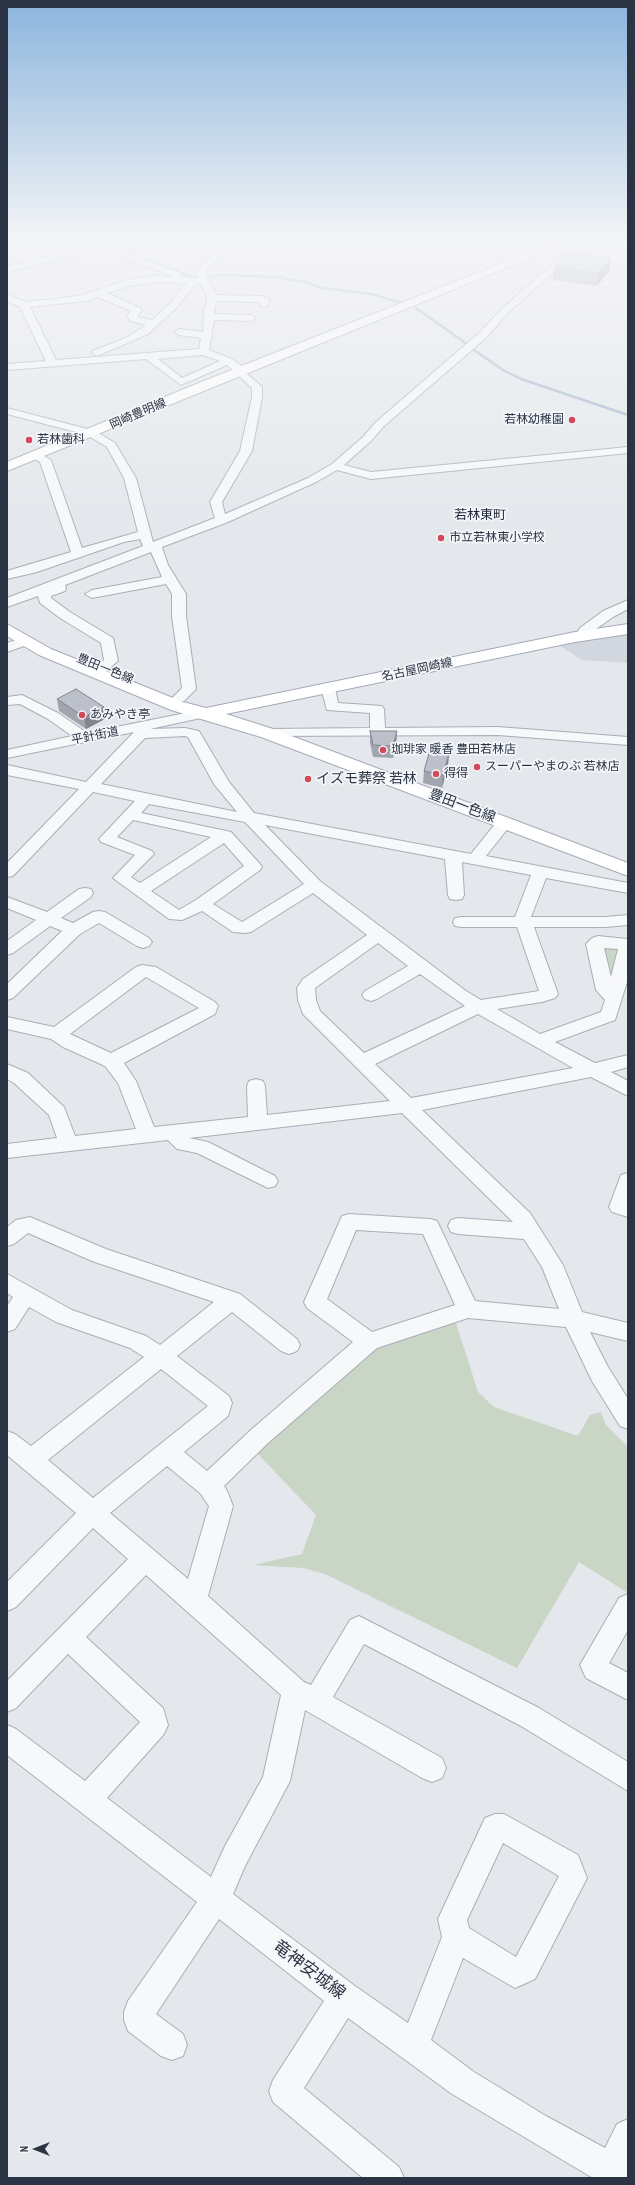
<!DOCTYPE html>
<html>
<head>
<meta charset="utf-8">
<style>
  body { margin:0 }
  #map { position:relative; width:635px; height:2185px; overflow:hidden; background:#e4e7ec; font-family:"PT Sans Narrow",sans-serif }
  canvas { display:block }
  .frame { position:absolute; inset:0; border:8px solid #2b3445; pointer-events:none }
  .north { position:absolute; left:16px; top:2129px; width:40px; height:40px; -webkit-text-stroke:3px #f4f6f9; paint-order:stroke; rotate:270deg; font-size:11px; font-weight:700; line-height:16px; text-align:center; color:#2b3445 }
  .north::after { content:''; display:block; margin:auto; width:14px; height:18px; background:#2b3445; clip-path:polygon(50% 0,100% 100%,50% 72%,0 100%) }
</style>
</head>
<body>
<div id="map">
<canvas width="635" height="2185"></canvas>
<div class="frame"></div>
<div class="north">N</div>
</div>
<script>
const ctx = document.querySelector('canvas').getContext('2d');
ctx.lineJoin = 'round';
function paint(path, color) { ctx.fillStyle = color; ctx.fill(path, 'evenodd'); }
const toPath = rows => new Path2D(rows.map(r => 'M' + r).join(''));
function stroke(path, color, width, dash) { ctx.strokeStyle = color; ctx.lineWidth = width; ctx.lineCap = dash ? 'butt' : 'round'; ctx.setLineDash(dash || []); ctx.stroke(path); }
function write(font, color, halo, rows, align = 'center') {
  ctx.font = font + ' "PT Sans Narrow","Noto Sans JP",sans-serif'; ctx.lineWidth = 3.5; ctx.setLineDash([]); ctx.textBaseline = 'middle'; ctx.strokeStyle = halo; ctx.fillStyle = color; for (const [text, x, y, turn = 0] of rows) {
    ctx.save(); ctx.translate(x, y); ctx.rotate((+turn || 0) * Math.PI / 180); ctx.textAlign = isNaN(turn) ? turn : align; if (halo) ctx.strokeText(text, 0, 0); ctx.fillText(text, 0, 0); ctx.restore();
  }
}
paint(toPath([
  [628,633,628,663,582,660,559,645]
]), '#d2d6de');
paint(toPath([
  [606,944,622,950,613,985,600,947],
  [455,1320,478,1392,494,1407,578,1436,590,1415,601,1412,606,1425,628,1447,628,1593,579,1562,517,1668,325,1574,303,1568,253,1565,302,1554,316,1515,256,1452,362,1348]
]), '#c9d6c5');
stroke(toPath([
  [93,236,116,249],
  [147,260,194,278],
  [207,277,223,275,276,277,305,282,322,288,371,294,403,303],
  [416,308,467,344],
  [474,350,503,370,521,379,628,415]
]), '#9fb4cc', 2.5);
const minor = toPath([
  [222,236,230,236,229,247,205,272,216,295,263,296,270,300,267,306,264,307,261,306,260,302,217,301,214,311,214,314,251,315,256,318,251,321,214,320,209,350,232,359,246,369,246,373,262,387,262,397,252,451,222,502,225,514,308,478,332,464,363,437,376,422,479,333,501,310,560,257,588,236,597,236,566,261,507,314,487,337,384,426,371,441,344,465,371,472,628,447,628,453,371,479,337,470,316,482,228,522,162,547,168,565,186,594,186,616,196,689,184,701,179,702,172,698,182,688,172,616,172,594,166,584,92,598,85,594,92,590,162,577,151,552,65,585,66,588,65,591,51,596,51,598,70,612,113,638,118,661,106,671,96,671,94,668,104,660,101,643,60,618,40,603,38,596,7,607,7,598,143,546,140,539,124,542,37,572,7,579,7,571,71,552,40,462,31,457,29,455,31,453,39,453,51,460,82,548,138,532,124,478,107,447,87,435,7,414,7,408,95,431,115,443,136,478,153,542,215,518,210,502,240,451,252,397,252,388,227,365,181,385,146,359,7,370,7,364,46,361,20,307,7,301,7,294,25,302,55,299,83,295,127,280,154,276,174,277,101,249,7,272,7,266,102,243,180,273,182,275,179,277,199,278,195,272,221,246,222,236],
  [154,282,186,283,171,303,152,320,137,317,142,310,140,308,107,293,129,286,154,282],
  [196,283,201,284,206,293,207,301,204,311,203,332,179,329,174,332,179,335,201,338,199,349,56,360,30,307,85,301,98,297,131,311,127,317,131,321,146,325,128,337,93,351,92,353,97,356,148,334,177,307,196,283],
  [203,355,220,361,182,378,158,359,203,355],
  [628,600,628,609,613,617,592,632,591,638,581,638,578,631,580,628,603,611,628,600],
  [25,637,32,641,30,644,7,652,7,643,25,637],
  [328,684,335,688,338,703,382,706,384,709,385,728,498,727,628,737,628,745,498,735,262,736,260,733,262,730,267,729,370,728,370,713,327,710,321,688,328,684],
  [22,695,58,713,87,733,205,709,210,710,212,713,210,716,150,729,185,728,199,731,229,782,254,813,471,854,499,819,505,817,511,819,513,822,486,856,628,883,628,893,546,878,531,917,606,917,628,915,628,925,606,927,534,927,558,994,555,998,542,1002,497,1009,540,1034,601,1012,605,1000,596,990,586,944,592,938,598,936,627,939,628,979,615,1020,555,1042,595,1063,628,1055,628,1067,611,1072,628,1081,628,1096,591,1077,422,1110,530,1213,563,1265,582,1312,628,1323,628,1341,590,1332,608,1367,628,1399,628,1429,620,1426,592,1381,566,1327,468,1318,377,1348,268,1443,224,1486,227,1491,233,1506,208,1596,304,1682,311,1685,350,1620,359,1616,539,1708,628,1762,628,1791,521,1726,364,1644,333,1697,442,1758,446,1768,442,1778,432,1782,422,1778,305,1710,290,1781,245,1866,233,1894,355,1986,408,2023,442,1937,438,1919,485,1818,495,1814,504,1814,578,1855,587,1878,535,1979,515,1988,463,1958,431,2040,474,2072,546,2116,605,2148,617,2124,628,2119,628,2178,593,2178,452,2094,348,2018,304,2088,399,2167,404,2178,363,2178,273,2102,269,2091,273,2080,324,2001,219,1919,156,2014,183,2034,187,2045,183,2056,172,2060,161,2056,128,2031,124,2020,124,2012,128,2001,197,1902,7,1755,7,1725,16,1729,85,1781,140,1722,68,1654,16,1708,7,1712,7,1681,128,1559,93,1528,16,1607,7,1611,7,1582,76,1513,7,1455,7,1431,15,1434,31,1446,144,1357,130,1348,56,1322,29,1307,15,1329,7,1332,7,1306,13,1297,7,1293,7,1274,72,1310,146,1336,160,1345,214,1302,92,1261,28,1233,14,1244,7,1246,7,1227,16,1220,30,1217,106,1249,240,1294,297,1339,300,1345,297,1351,289,1354,281,1351,232,1312,177,1356,229,1396,232,1403,228,1416,184,1452,207,1471,252,1429,353,1342,307,1308,304,1302,342,1216,349,1214,430,1219,437,1221,475,1301,559,1309,542,1267,524,1239,458,1234,451,1232,448,1226,451,1220,458,1218,513,1222,402,1113,189,1138,208,1142,275,1176,278,1181,275,1186,268,1188,197,1153,177,1149,168,1140,7,1158,7,1144,57,1138,49,1115,14,1083,7,1079,7,1064,28,1073,64,1107,75,1136,136,1129,118,1083,105,1066,63,1047,51,1039,7,1029,7,1017,54,1027,136,967,142,965,156,967,215,1002,218,1006,215,1014,124,1063,136,1081,154,1127,248,1117,247,1086,249,1081,256,1079,263,1081,265,1086,267,1115,390,1101,303,1014,298,1000,297,988,303,979,367,935,313,893,251,932,245,933,233,932,202,911,182,920,169,919,113,878,135,855,101,842,99,839,135,801,93,792,13,876,7,877,7,863,79,789,7,775,7,765,86,782,134,732,7,758,7,750,72,736,48,719,20,704,7,705,7,697,22,695],
  [185,736,188,737,214,784,237,812,101,784,145,738,185,736],
  [149,804,245,822,304,884,242,922,213,904,260,870,262,867,260,864,231,832,141,813,149,804],
  [133,820,211,837,140,883,131,877,154,854,152,851,117,837,133,820],
  [265,825,445,859,448,895,450,899,456,900,462,899,464,895,462,862,531,875,515,917,461,917,455,918,453,922,455,926,461,927,517,927,539,991,481,1000,466,991,320,881,265,825],
  [224,843,244,866,196,900,179,910,151,891,224,843],
  [378,943,408,966,365,991,362,995,365,999,371,1001,377,999,420,974,465,1006,364,1053,320,1011,316,1000,315,988,378,943],
  [604,948,618,949,611,977,604,948],
  [146,977,199,1008,111,1053,70,1034,146,977],
  [478,1014,573,1068,411,1098,375,1064,478,1014],
  [356,1230,423,1234,455,1305,372,1332,327,1299,356,1230],
  [161,1369,208,1406,93,1498,48,1460,161,1369],
  [167,1466,200,1493,209,1506,188,1579,110,1513,167,1466],
  [146,1575,281,1695,263,1777,225,1846,211,1877,107,1798,164,1734,168,1725,163,1708,86,1637,146,1575],
  [503,1843,559,1876,516,1957,469,1928,467,1920,503,1843],
  [85,888,91,889,93,893,91,897,61,918,73,923,93,912,99,911,105,912,149,938,152,942,149,946,143,948,137,946,99,923,80,934,13,998,7,1000,7,984,62,931,50,926,13,953,7,955,7,941,36,920,7,908,7,897,47,912,79,889,85,888],
  [628,1173,628,1217,612,1212,609,1207,621,1175,628,1173],
  [628,1594,628,1630,609,1663,628,1673,628,1700,586,1678,580,1665,619,1598,628,1594]
]);
const major = toPath([
  [571,236,585,236,7,471,7,462,201,382,571,236],
  [7,624,51,649,183,702,206,708,575,632,628,624,628,634,575,642,226,714,273,729,628,863,628,876,261,737,171,710,39,655,7,636,7,624]
]);
stroke(minor, '#a9aeb7', 2);
stroke(major, '#a3abb8', 2);
paint(minor, '#f7f8fa');
paint(major, '#fff');
paint(toPath([
  [611,258,609,271,597,286,553,280,554,268],
  [57,699,104,707,105,719,86,729,59,711],
  [370,731,397,731,396,744,393,758,373,757,370,743],
  [449,753,448,765,442,788,423,783,424,771]
]), '#a1a5ae');
paint(toPath([
  [611,258,609,271,597,286,599,273],
  [104,707,105,719,86,729,84,717],
  [397,731,396,744,393,758,393,746],
  [449,753,448,765,442,788,443,775]
]), '#83868d');
const building = toPath([
  [567,253,611,258,599,273,554,268,567,253],
  [76,689,104,707,84,717,57,699,76,689],
  [370,731,397,731,393,746,373,745,370,731],
  [430,750,449,753,443,775,424,771,430,750]
]);
paint(building, '#bbc0ca');
stroke(building, '#83868d', 1);
const sky = ctx.createLinearGradient(0, 0, 0, 542);
sky.addColorStop(0, '#8bb4dd');
sky.addColorStop(0.44, '#f3f4f6');
sky.addColorStop(1, '#f3f4f600');
ctx.fillStyle = sky;
ctx.fillRect(0, 0, 635, 542);
for (const [x, y, r, color] of [
  [572,420,4,"#d1495b"],
  [29,440,4,"#d1495b"],
  [441,538,4,"#d1495b"],
  [82,715,4,"#d1495b"],
  [383,750,4,"#d1495b"],
  [477,767,4,"#d1495b"],
  [436,774,4,"#d1495b"],
  [308,779,4,"#d1495b"]
]) { const dot = new Path2D(); dot.arc(x, y, r, 0, 2 * Math.PI); ctx.fillStyle = color; ctx.fill(dot); stroke(dot, '#f4f6f9', 1.5); }
write('12px', '#2b3445', '#f4f6f9', [
  ["岡崎豊明線",138,414,-23],
  ["豊田一色線",105,669,22],
  ["名古屋岡崎線",417,670,-12],
  ["平針街道",95,736,-11]
]);
write('12px', '#2b3445', '#f4f6f9', [
  ["若林幼稚園",564,420,"right"],
  ["若林歯科",37,440],
  ["市立若林東小学校",449,538],
  ["あみやき亭",90,715],
  ["珈琲家 暖香 豊田若林店",391,750],
  ["スーパーやまのぶ 若林店",485,767],
  ["得得",444,774]
], 'left');
write('13px', '#1d2536', '#f4f6f9', [
  ["若林東町",480,515]
]);
write('14px', '#2b3445', '#f4f6f9', [
  ["イズモ葬祭 若林",316,779]
], 'left');
write('14px', '#2b3445', '#f4f6f9', [
  ["豊田一色線",462,806,21]
]);
write('17px', '#2b3445', '#f4f6f9', [
  ["竜神安城線",309,1970,37]
]);
</script>
</body>
</html>
